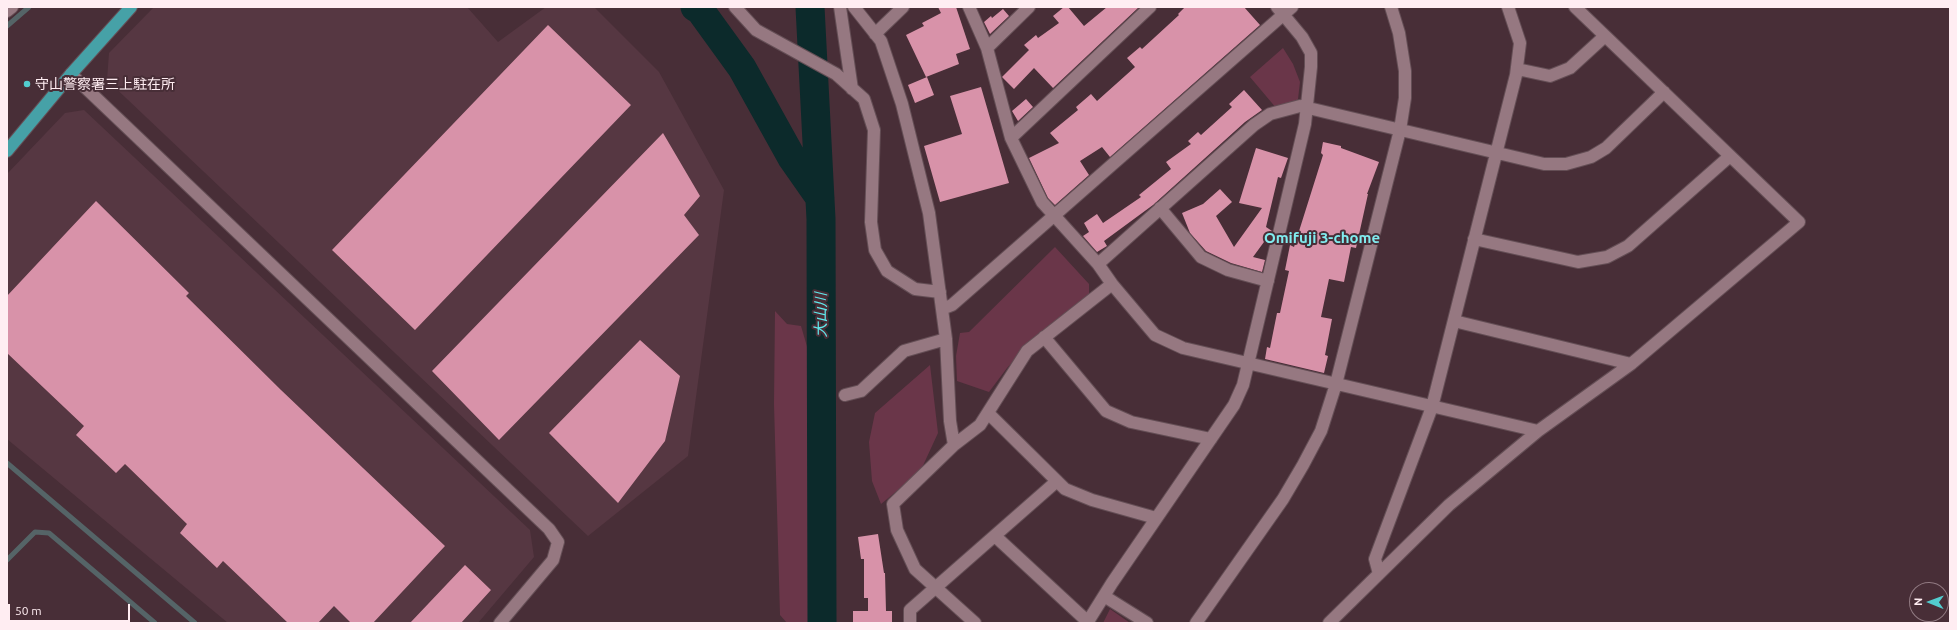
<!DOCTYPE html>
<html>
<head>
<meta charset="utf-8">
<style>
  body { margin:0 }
  #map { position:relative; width:1957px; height:630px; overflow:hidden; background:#482e37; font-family:Ubuntu,sans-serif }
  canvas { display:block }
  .frame { position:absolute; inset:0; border:8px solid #ffedf2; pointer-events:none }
  .north { position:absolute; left:1909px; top:582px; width:40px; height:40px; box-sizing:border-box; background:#482e37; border:1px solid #917a82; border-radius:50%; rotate:271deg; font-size:11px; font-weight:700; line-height:16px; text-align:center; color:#ffedf2 }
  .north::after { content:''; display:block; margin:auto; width:14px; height:18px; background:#52cdcf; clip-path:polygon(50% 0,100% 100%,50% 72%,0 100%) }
  .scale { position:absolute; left:8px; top:604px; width:122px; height:18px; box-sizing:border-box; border:2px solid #ffedf2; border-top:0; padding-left:5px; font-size:12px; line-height:14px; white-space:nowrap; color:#ffedf2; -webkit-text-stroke:3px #482e37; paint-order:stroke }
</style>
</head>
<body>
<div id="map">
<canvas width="1957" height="630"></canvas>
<div class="frame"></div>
<div class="north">N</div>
<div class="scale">50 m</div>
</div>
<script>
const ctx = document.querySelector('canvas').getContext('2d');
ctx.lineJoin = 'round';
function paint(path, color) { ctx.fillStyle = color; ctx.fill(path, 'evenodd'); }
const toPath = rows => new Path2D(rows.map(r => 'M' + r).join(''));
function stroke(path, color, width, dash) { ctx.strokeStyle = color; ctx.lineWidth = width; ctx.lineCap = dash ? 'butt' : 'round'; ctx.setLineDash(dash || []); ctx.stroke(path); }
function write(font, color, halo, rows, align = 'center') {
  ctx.font = font + ' Ubuntu,"Noto Sans JP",sans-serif'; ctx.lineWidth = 4; ctx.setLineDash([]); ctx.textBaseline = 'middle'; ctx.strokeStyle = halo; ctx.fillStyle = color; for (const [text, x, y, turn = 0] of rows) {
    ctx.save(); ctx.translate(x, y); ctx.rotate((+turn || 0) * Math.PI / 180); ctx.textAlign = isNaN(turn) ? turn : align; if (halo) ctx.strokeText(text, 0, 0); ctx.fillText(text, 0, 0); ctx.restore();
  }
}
paint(toPath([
  [154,7,467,7,498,42,546,7,594,7,659,72,724,190,688,456,588,536,107,80,109,53],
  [84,110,530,530,534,557,478,623,228,623,7,439,7,174,65,113]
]), '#563742');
paint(toPath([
  [1283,48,1293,64,1300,82,1298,99,1282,115,1250,77],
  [1055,247,1089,284,1089,299,1036,337,1007,368,989,392,957,381,956,356,960,333,969,332],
  [775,311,787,324,801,326,827,415,830,623,787,623,780,615,774,404],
  [930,365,938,433,920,472,881,504,872,481,869,442,875,413],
  [1110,609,1130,623,1103,623]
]), '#6a3649');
stroke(toPath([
  [7,26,29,7],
  [7,463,195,623],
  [7,560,35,532,49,533,155,623]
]), '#556467', 5);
stroke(toPath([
  [695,7,700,10,742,68,792,158,820,198],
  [810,7,821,219,822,623]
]), '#0c2a2b', 29);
paint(toPath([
  [938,7,956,7,970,49,956,54,959,64,926,77,906,35,924,26,922,23,941,13],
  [1064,7,1068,7,1084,26,1107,7,1139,7,1053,88,1034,68,1014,89,1002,77,1029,50,1024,45,1036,35,1038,38,1059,23,1053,16],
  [1185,7,1244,7,1260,25,1110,157,1102,147,1080,161,1089,175,1055,205,1048,198,1029,158,1059,143,1050,133,1078,110,1076,107,1091,94,1097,101,1135,67,1127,58,1140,47,1142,49,1179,15,1178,14],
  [1003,9,1009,16,990,34,984,22,991,16,992,18],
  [548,25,631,105,415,330,332,250],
  [927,77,934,95,915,103,908,85],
  [981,87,1009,183,940,202,924,146,962,134,950,96],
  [1244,90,1262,110,1245,122,1153,205,1104,241,1107,246,1097,252,1083,236,1089,232,1084,223,1097,214,1103,223,1141,197,1139,195,1171,169,1166,162,1191,144,1188,141,1198,132,1201,135,1232,107,1229,104],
  [1026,99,1033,107,1018,121,1012,111],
  [663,133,700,196,684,215,699,235,499,440,432,371],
  [1323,142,1341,146,1341,148,1379,162,1367,194,1368,194,1356,248,1351,247,1344,282,1329,279,1321,317,1332,319,1325,355,1328,356,1324,373,1265,359,1267,347,1270,348,1277,313,1280,313,1289,271,1285,270,1290,245,1294,247,1323,155,1321,153],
  [1256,148,1288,158,1281,178,1278,177,1266,227,1272,231,1253,257,1265,260,1262,272,1231,263,1206,251,1190,233,1182,213,1203,204,1220,189,1232,202,1216,216,1234,247,1262,208,1239,203],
  [96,201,189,293,186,296,281,390,445,546,373,623,351,623,334,606,318,623,288,623,223,561,217,568,180,533,187,524,125,464,116,473,76,435,84,426,7,353,7,296],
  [640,340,680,376,665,441,618,503,549,433],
  [878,534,884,573,885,573,886,611,892,611,892,623,853,623,853,611,868,611,868,598,864,598,864,559,861,559,858,537],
  [465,565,491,590,461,623,410,623]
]), '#d892a9');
const minor = toPath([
  [735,7,756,30,836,74,864,99,874,130,871,222,875,250,887,271,915,289,940,292],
  [840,7,852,89],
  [854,7,881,41,902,104,929,213,946,339,950,421,954,445,893,504,897,530,915,569,975,623],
  [969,7,987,48,1011,138,1042,202,1098,264,1112,284,1155,335,1183,348,1538,431],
  [7,11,12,7],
  [875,34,903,7],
  [987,48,1029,7],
  [1517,69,1550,76,1570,68,1605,36],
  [71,74,549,529,558,542,553,560,500,623],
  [1011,138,1150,7],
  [1160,208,1201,257,1228,270,1268,281],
  [1474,239,1578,262,1607,257,1628,246,1730,156],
  [1098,264,1254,125,1270,114,1300,106,1544,164,1566,164,1591,157,1606,148,1664,92],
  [942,309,952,305,1292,7],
  [1454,321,1631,364],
  [1044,337,1106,411,1131,422,1211,439],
  [845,395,861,391,904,351,946,339],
  [988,413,1065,489,1092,500,1156,518],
  [954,445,980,425,1027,351,1112,284],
  [995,536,1088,622],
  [1379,574,1375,559,1432,407,1516,75,1520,43,1508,7],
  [1104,596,1147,623],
  [910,623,910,610,1057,481],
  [1087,623,1112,583,1234,405,1243,385,1305,124,1311,67,1311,53,1302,37,1277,7],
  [1196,623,1283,499,1303,465,1321,431,1336,384,1400,130,1405,98,1405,71,1399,33,1391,7],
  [1329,623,1449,505,1538,431,1631,364,1799,222,1575,7]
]);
const major = toPath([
  [7,151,71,74,131,7]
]);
stroke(minor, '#644e55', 14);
stroke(major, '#644e55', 14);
stroke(minor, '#967881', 12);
stroke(major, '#46a1a7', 12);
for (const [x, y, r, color] of [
  [27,84,4,"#52cdcf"]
]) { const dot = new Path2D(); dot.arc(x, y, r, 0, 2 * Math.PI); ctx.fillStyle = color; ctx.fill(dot); stroke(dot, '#482e37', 1.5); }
write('14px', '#ffedf2', '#482e37', [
  ["守山警察署三上駐在所",35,84]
], 'left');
write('bold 15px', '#81edf0', '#482e37', [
  ["Omifuji 3-chome",1322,238]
]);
write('italic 15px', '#60ebee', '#482e37', [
  ["大山川",821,315,-90]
]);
</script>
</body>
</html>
